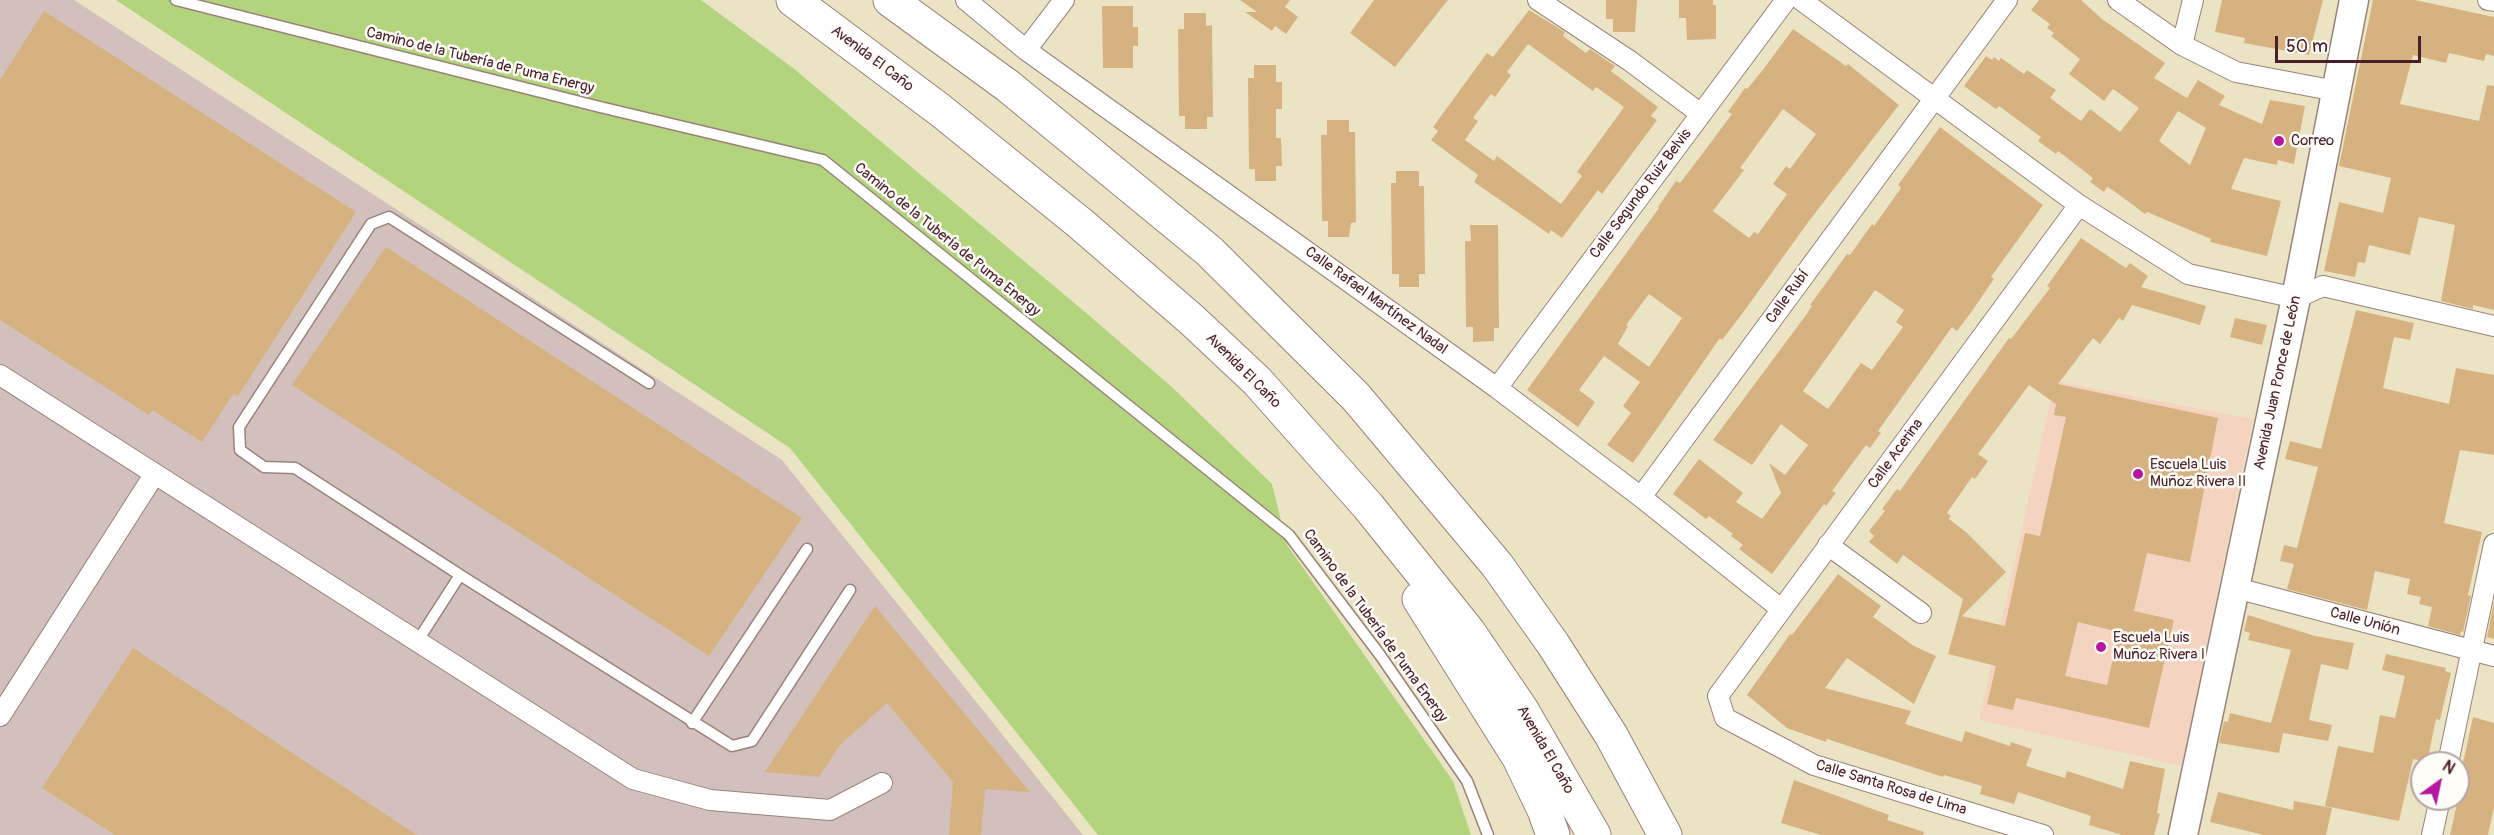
<!DOCTYPE html>
<html>
<head>
<meta charset="utf-8">
<style>
  body { margin:0 }
  #map { position:relative; width:2494px; height:835px; overflow:hidden; background:#ebe4c4; font-family:Pangolin,sans-serif }
  canvas { display:block }
  .north { position:absolute; left:2410px; top:751px; width:60px; height:60px; box-sizing:border-box; background:#fdfcf7; border:2px solid #b5a4a5; border-radius:50%; rotate:33deg; font-size:16px; font-weight:700; line-height:24px; text-align:center; color:#4a1f2b }
  .north::after { content:''; display:block; margin:auto; width:21px; height:27px; background:#b5179e; clip-path:polygon(50% 0,100% 100%,50% 72%,0 100%) }
  .scale { position:absolute; left:2275px; top:36px; width:146px; height:27px; box-sizing:border-box; border:3px solid #4a1f2b; border-top:0; padding-left:8px; font-size:18px; line-height:21px; white-space:nowrap; color:#4a1f2b; -webkit-text-stroke:4px #fdfcf7; paint-order:stroke }
</style>
</head>
<body>
<div id="map">
<canvas width="2494" height="835"></canvas>
<div class="north">N</div>
<div class="scale">50 m</div>
</div>
<script>
const ctx = document.querySelector('canvas').getContext('2d');
ctx.lineJoin = 'round';
function paint(path, color) { ctx.fillStyle = color; ctx.fill(path, 'evenodd'); }
const toPath = rows => new Path2D(rows.map(r => 'M' + r).join(''));
function stroke(path, color, width, dash) { ctx.strokeStyle = color; ctx.lineWidth = width; ctx.lineCap = dash ? 'butt' : 'round'; ctx.setLineDash(dash || []); ctx.stroke(path); }
function write(font, color, halo, rows, align = 'center') {
  ctx.font = font + ' Pangolin,sans-serif'; ctx.lineWidth = 5; ctx.setLineDash([]); ctx.textBaseline = 'middle'; ctx.strokeStyle = halo; ctx.fillStyle = color; for (const [text, x, y, turn = 0] of rows) {
    ctx.save(); ctx.translate(x, y); ctx.rotate((+turn || 0) * Math.PI / 180); ctx.textAlign = isNaN(turn) ? turn : align; if (halo) ctx.strokeText(text, 0, 0); ctx.fillText(text, 0, 0); ctx.restore();
  }
}
paint(toPath([
  [2055,381,2253,419,2182,766,1979,720]
]), '#f5d3c1');
paint(toPath([
  [0,0,74,0,782,460,1083,835,0,835]
]), '#d1c0bc');
paint(toPath([
  [116,0,701,0,793,68,1091,317,1174,389,1272,484,1287,545,1453,781,1471,835,1098,835,790,448]
]), '#b1d47d');
paint(toPath([
  [1240,0,1290,0,1285,7,1298,17,1286,34,1275,26,1272,31,1245,12,1257,12],
  [1374,0,1448,0,1395,67,1350,33],
  [1606,0,1637,0,1635,32,1613,32,1613,19,1606,19],
  [1679,0,1713,0,1713,5,1716,5,1716,39,1687,40,1686,18,1679,18],
  [2039,0,2081,0,2102,19,2165,63,2154,78,2187,98,2198,80,2225,96,2219,105,2262,124,2270,100,2305,106,2294,164,2278,160,2277,165,2244,158,2231,189,2281,201,2267,256,2210,242,2211,239,2147,212,2145,214,2114,191,2107,187,2104,192,2090,182,2093,178,2058,151,2056,154,2038,141,2041,137,1999,106,1996,109,1964,86,1986,56,1992,60,1994,57,1999,61,2001,58,2024,74,2027,70,2056,90,2050,98,2081,121,2090,109,2120,132,2139,108,2113,89,2104,101,2069,74,2080,59,2051,36,2054,33,2047,28,2050,24,2031,10],
  [2178,111,2206,128,2190,165,2159,141],
  [2222,0,2323,0,2309,55,2244,43,2245,38,2215,32],
  [2373,0,2415,0,2494,17,2494,56,2486,54,2484,61,2449,53,2446,63,2413,55,2400,104,2479,121,2487,85,2494,86,2494,310,2473,305,2473,309,2441,301,2455,225,2419,217,2410,255,2369,245,2365,263,2358,262,2355,277,2324,271,2339,202,2383,213,2391,178,2339,166],
  [1102,6,1133,6,1133,27,1138,27,1138,46,1133,46,1133,68,1103,68],
  [1529,10,1565,32,1563,36,1586,53,1590,49,1615,66,1611,71,1658,107,1651,116,1657,120,1614,178,1602,194,1598,190,1562,238,1551,230,1549,234,1474,182,1478,175,1431,140,1438,131,1433,127,1487,53,1493,57],
  [1528,44,1593,91,1596,87,1624,107,1577,172,1582,176,1561,204,1497,156,1494,161,1465,140,1478,121,1473,118,1491,94,1495,97,1511,75,1507,72],
  [44,11,356,212,238,396,233,394,202,442,152,410,149,415,0,320,0,80],
  [1184,13,1206,13,1206,26,1212,25,1213,117,1207,117,1207,129,1185,129,1185,116,1179,116,1178,29,1184,29],
  [1793,29,1846,66,1848,64,1899,105,1809,221,1742,314,1722,340,1720,338,1633,463,1607,445,1631,413,1623,406,1640,382,1604,356,1579,390,1595,402,1578,427,1527,390,1659,208,1658,207,1676,181,1680,183,1703,153,1732,114,1728,112,1745,88,1747,89,1762,71],
  [1783,109,1816,134,1790,169,1786,166,1773,184,1787,194,1758,234,1754,232,1749,238,1713,211,1744,170,1740,168],
  [1649,294,1682,318,1649,367,1618,344,1628,326,1626,325],
  [1254,65,1276,65,1276,82,1282,82,1282,109,1276,109,1276,138,1281,138,1282,166,1276,166,1276,181,1255,181,1255,169,1249,169,1248,78,1254,78],
  [1327,120,1349,120,1349,132,1355,132,1356,222,1351,223,1349,237,1328,237,1328,221,1322,221,1321,135,1327,135],
  [1940,127,2043,205,1991,277,1994,279,1972,311,1957,331,1952,327,1878,431,1881,433,1870,448,1866,445,1832,491,1836,493,1826,506,1824,504,1772,574,1739,549,1743,545,1731,536,1733,534,1709,516,1706,519,1673,494,1699,459,1743,493,1736,502,1762,519,1781,493,1769,463,1785,475,1808,445,1781,424,1752,465,1713,440,1806,315,1812,306,1810,305,1847,254,1850,255,1872,224,1874,226,1901,188,1898,185],
  [1875,290,1904,310,1896,322,1903,327,1872,370,1861,363,1828,409,1803,391],
  [1396,171,1419,171,1419,186,1424,186,1425,274,1419,274,1419,287,1399,287,1399,274,1392,274,1391,183,1396,183],
  [1470,225,1498,225,1499,328,1494,328,1494,341,1473,342,1473,327,1466,327,1465,241,1471,241],
  [2081,238,2126,268,2130,263,2148,276,2141,287,2206,306,2200,325,2132,305,2123,321,2119,318,2100,344,2093,338,2058,384,2218,418,2190,562,2147,553,2134,611,2174,620,2149,728,2016,698,2013,710,1987,704,1996,666,1948,654,1963,599,1903,555,1897,564,1869,542,1874,536,1869,531,1885,511,1882,509,1897,489,1900,491,2009,338,2011,339,2050,288,2047,286],
  [2029,385,2056,404,2054,415,2066,417,2040,536,2025,533,2005,626,1962,616,2006,572,1967,533,1949,519,1951,516,1947,513,1972,477,1975,479,1988,461,1978,454],
  [2078,622,2119,632,2107,685,2065,676],
  [386,247,802,518,709,656,292,385],
  [2356,310,2414,323,2410,340,2394,337,2383,388,2449,404,2456,368,2494,375,2494,455,2460,450,2444,523,2482,532,2468,595,2471,596,2463,632,2461,631,2460,635,2428,626,2432,607,2419,604,2421,597,2407,594,2410,579,2375,571,2367,610,2287,589,2294,564,2280,561,2284,545,2297,548,2318,467,2285,459,2290,441,2321,449],
  [2235,318,2267,325,2262,345,2230,337],
  [1838,574,1881,606,1873,617,1914,646,1936,656,1914,704,1847,658,1825,688,1911,711,1905,724,1962,742,1965,731,2010,746,2011,742,2032,749,2026,766,2065,778,2067,771,2123,789,2130,761,2165,769,2157,813,2160,814,2154,835,2122,835,2089,825,2091,816,2018,792,2014,804,1980,794,1982,786,1944,775,1943,777,1827,739,1826,742,1787,728,1747,695,1790,634,1792,635],
  [2494,602,2494,639,2487,637],
  [875,606,1030,792,985,789,981,835,949,835,953,782,887,703,840,745,819,777,765,772],
  [2248,615,2315,636,2354,643,2348,670,2321,664,2309,720,2332,725,2328,741,2283,733,2279,753,2219,743,2224,721,2228,722,2230,713,2271,723,2291,650,2248,640,2250,633,2244,631],
  [133,648,417,835,115,835,42,788],
  [2386,654,2446,668,2445,671,2451,673,2440,720,2436,719,2427,762,2413,759,2399,821,2325,806,2338,746,2373,753,2380,715,2395,718,2405,676,2382,670],
  [2473,717,2494,723,2494,807,2488,835,2450,835,2458,799,2458,776,2460,777],
  [1794,780,1889,815,1887,820,1924,832,1923,835,1821,835,1781,823],
  [2218,792,2293,810,2294,801,2332,808,2326,835,2264,835,2210,822]
]), '#d7b281');
const service = toPath([
  [176,0,600,107,823,160,1289,535,1380,655,1467,781,1488,835],
  [460,575,295,468,264,467,240,450,239,427,371,224,389,217,649,383],
  [417,642,460,575,732,746,752,741,850,590],
  [692,723,807,549]
]);
const minor = toPath([
  [966,0,1026,50,1497,388,1641,497,1781,609],
  [1538,0,1630,61,1701,114],
  [1801,0,2079,205,2188,274,2296,298,2323,286,2494,326],
  [2118,0,2182,45,2236,72,2336,91],
  [2488,0,2494,1],
  [2182,45,2193,0],
  [1026,50,1064,0],
  [0,375,633,779,710,800,830,810,882,783],
  [1497,388,1786,0],
  [1641,497,2007,0],
  [1828,545,1921,613],
  [2236,588,2494,656],
  [0,716,154,475],
  [2448,763,2494,544],
  [2043,835,1814,765,1725,718,1718,696,2079,205],
  [2432,835,2440,799]
]);
const secondary = toPath([
  [2183,835,2296,298,2354,0]
]);
const motorway = toPath([
  [793,0,940,110,1081,224,1192,320,1257,381,1368,506,1469,632,1522,710,1594,835],
  [890,0,1008,86,1209,251,1356,397,1497,565,1553,644,1611,735,1665,835],
  [1419,599,1519,758,1544,810,1553,835]
]);
stroke(service, '#9a8278', 13);
stroke(minor, '#9a8278', 22);
stroke(secondary, '#9a8278', 31);
stroke(motorway, '#9a8278', 35);
stroke(service, '#fff', 10);
stroke(minor, '#fff', 20);
stroke(secondary, '#fff', 28);
stroke(motorway, '#fff', 33);
for (const [x, y, r, color] of [
  [2279,141,6,"#b5179e"],
  [2138,474,6,"#b5179e"],
  [2101,647,6,"#b5179e"]
]) { const dot = new Path2D(); dot.arc(x, y, r, 0, 2 * Math.PI); ctx.fillStyle = color; ctx.fill(dot); stroke(dot, '#fdfcf7', 2); }
write('15px', '#4a1f2b', '#fdfcf7', [
  ["Avenida El Caño",872,59,37],
  ["Camino de la Tubería de Puma Energy",480,61,14],
  ["Calle Segundo Ruiz Belvis",1641,194,-53],
  ["Camino de la Tubería de Puma Energy",947,240,39],
  ["Calle Rubí",1788,297,-54],
  ["Calle Rafael Martínez Nadal",1376,301,36],
  ["Avenida El Caño",1243,371,45],
  ["Avenida Juan Ponce de León",2278,383,-78],
  ["Calle Acerina",1896,454,-54],
  ["Calle Unión",2365,622,15],
  ["Camino de la Tubería de Puma Energy",1375,626,54],
  ["Avenida El Caño",1545,750,60],
  ["Calle Santa Rosa de Lima",1891,788,17]
]);
write('15px', '#4a1f2b', '#fdfcf7', [
  ["Correo",2291,141],
  ["Escuela Luis",2150,465],
  ["Muñoz Rivera II",2150,482],
  ["Escuela Luis",2113,638],
  ["Muñoz Rivera I",2113,655]
], 'left');
</script>
</body>
</html>
